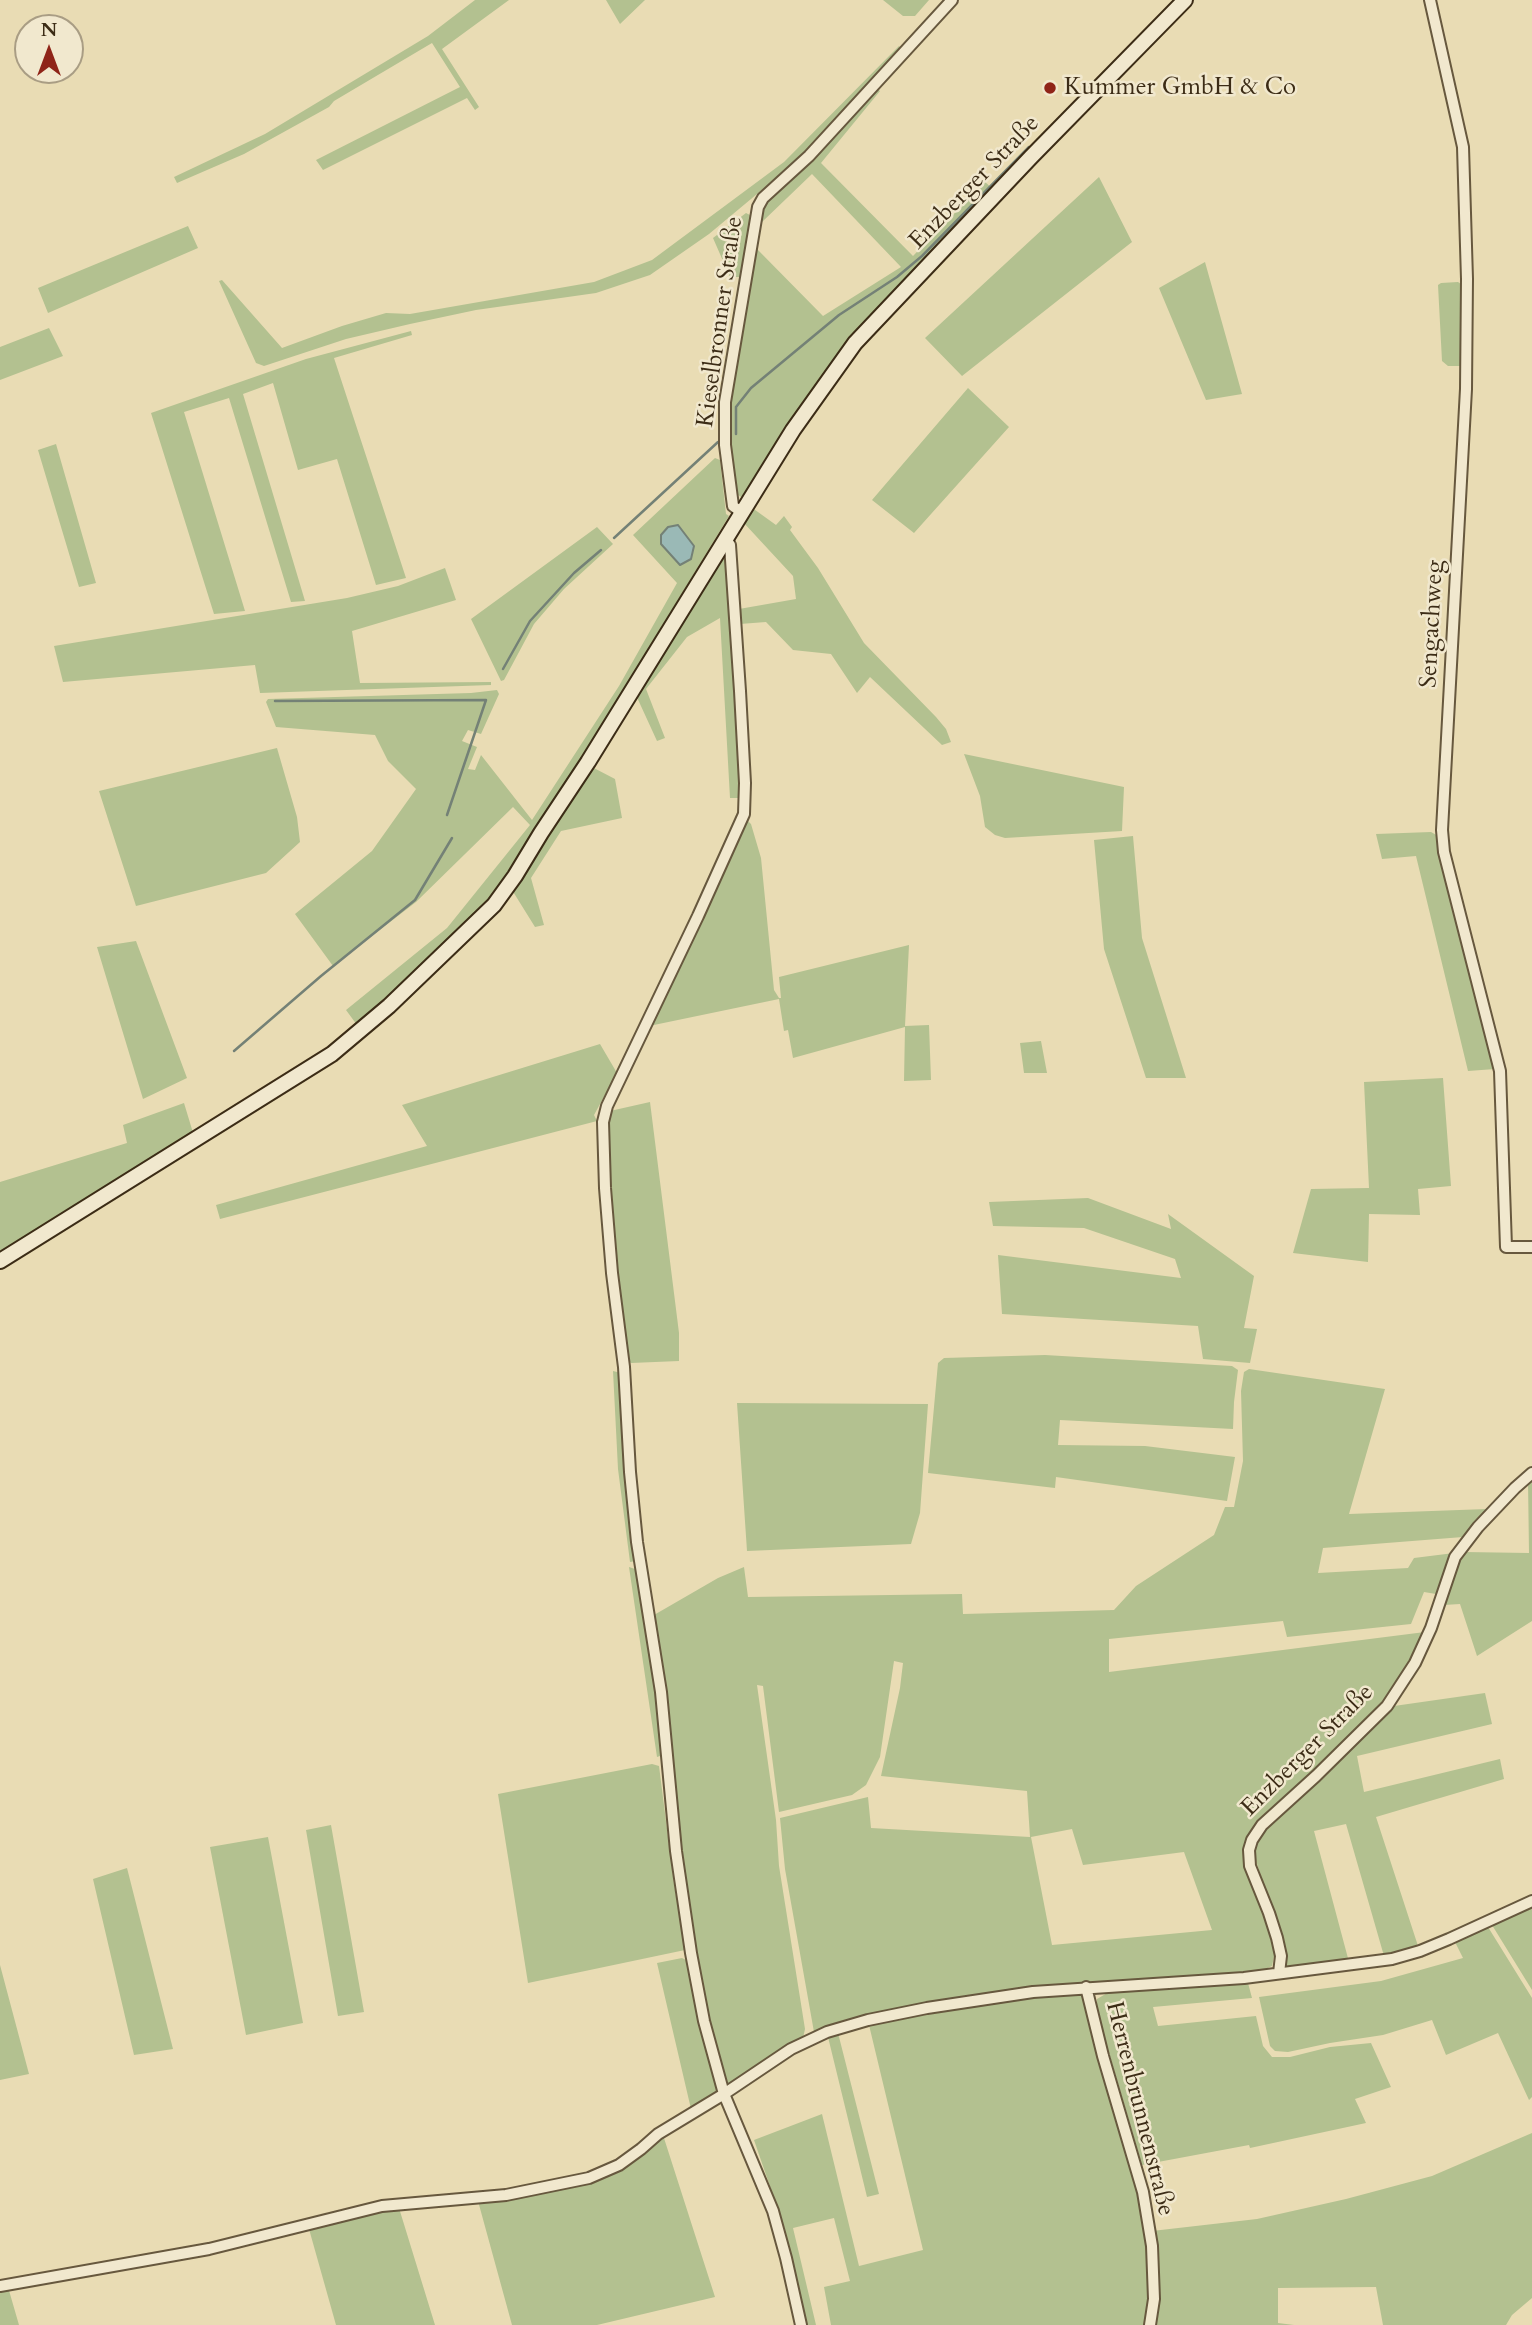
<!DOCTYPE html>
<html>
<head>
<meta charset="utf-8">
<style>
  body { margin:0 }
  #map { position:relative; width:1532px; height:2325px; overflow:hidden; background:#e9dcb4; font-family:Cardo,serif }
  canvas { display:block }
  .north { position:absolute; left:14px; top:14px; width:70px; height:70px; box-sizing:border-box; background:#f1e8ce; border:2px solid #a99d84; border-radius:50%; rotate:0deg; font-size:19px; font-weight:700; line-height:28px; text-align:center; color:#3c2c16 }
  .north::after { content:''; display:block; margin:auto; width:24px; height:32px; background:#8f2418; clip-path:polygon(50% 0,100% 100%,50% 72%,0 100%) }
</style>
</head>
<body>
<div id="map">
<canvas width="1532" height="2325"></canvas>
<div class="north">N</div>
</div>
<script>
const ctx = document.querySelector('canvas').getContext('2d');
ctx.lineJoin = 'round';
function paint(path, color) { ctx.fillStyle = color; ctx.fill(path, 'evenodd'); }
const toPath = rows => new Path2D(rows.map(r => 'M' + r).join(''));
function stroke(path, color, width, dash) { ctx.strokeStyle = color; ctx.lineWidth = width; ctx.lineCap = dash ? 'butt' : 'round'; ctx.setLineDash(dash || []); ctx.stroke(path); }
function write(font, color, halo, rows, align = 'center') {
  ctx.font = font + ' Cardo,serif'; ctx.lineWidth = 5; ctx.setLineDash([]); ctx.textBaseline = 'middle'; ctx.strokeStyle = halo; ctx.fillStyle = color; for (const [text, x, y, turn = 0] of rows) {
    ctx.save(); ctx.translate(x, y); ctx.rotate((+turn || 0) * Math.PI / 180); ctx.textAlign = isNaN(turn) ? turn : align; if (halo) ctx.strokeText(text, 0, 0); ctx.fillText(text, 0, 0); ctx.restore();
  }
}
paint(toPath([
  [475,0,509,0,442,49,479,107,475,110,467,98,323,170,316,160,460,87,432,43,334,101,329,107,244,154,177,183,174,177,265,134,428,36],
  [606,0,645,0,620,24],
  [883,0,929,0,915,16,903,16],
  [899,46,903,50,805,154,709,234,650,275,596,293,476,310,410,324,346,339,264,366,256,363,219,281,222,280,282,348,342,326,386,313,410,314,594,282,652,260,784,162],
  [876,88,880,91,821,163,913,256,985,182,993,189,910,275,745,495,741,497,735,493,729,451,729,418,732,389,757,249,823,316,901,267,812,174,762,222,760,217,764,205],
  [1099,177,1132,242,962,376,925,338],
  [746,213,752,216,740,277,730,277,713,238],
  [188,226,198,248,48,313,38,288],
  [1205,262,1242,394,1206,400,1159,288],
  [1458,282,1464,286,1465,358,1461,366,1448,366,1442,361,1438,285,1441,283],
  [49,328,63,356,0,380,0,347],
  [411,331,412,335,334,358,406,578,376,585,337,459,298,470,273,383,243,394,305,601,291,602,229,398,184,412,245,611,214,614,151,413,306,359],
  [968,388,1009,427,914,533,872,500],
  [56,444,96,583,79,587,38,450],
  [715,458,720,460,726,514,729,516,538,830,504,881,463,929,357,1025,346,1010,447,928,530,825,513,807,416,902,333,966,295,914,372,851,416,789,388,761,375,735,276,727,266,702,268,699,471,693,497,690,499,694,481,734,468,730,462,741,477,747,468,769,475,770,481,755,532,820,619,686,677,583,633,535],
  [751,507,776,525,784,516,792,527,790,530,818,568,864,643,936,717,946,729,951,742,942,745,870,677,857,693,831,654,793,650,766,622,740,624,739,609,796,599,793,576,743,522],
  [597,527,613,544,564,589,534,624,504,680,501,681,471,619],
  [725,547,729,550,741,776,740,798,730,798,720,618,687,637,646,689,665,738,657,741,635,693],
  [445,568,456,600,352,631,360,683,491,682,491,685,260,693,255,665,63,682,54,646,347,598,398,586],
  [277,748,297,817,300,842,266,873,136,906,99,791],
  [964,754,1124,787,1122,831,1005,838,995,835,985,827,980,796],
  [590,766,615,779,622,818,561,831,531,878,544,925,535,927,512,890],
  [745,821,748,821,751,824,761,858,774,990,779,998,781,998,779,977,909,945,905,1026,929,1025,931,1080,904,1081,905,1027,793,1058,788,1030,784,1031,779,999,649,1026,722,877],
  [1431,832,1438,836,1495,1069,1468,1071,1416,856,1382,859,1376,834],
  [1133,836,1142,938,1186,1078,1146,1078,1104,949,1094,840],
  [136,941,187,1078,143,1099,97,947],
  [1041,1041,1047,1073,1024,1073,1020,1043],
  [600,1044,617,1073,594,1115,597,1121,220,1219,216,1205,427,1146,402,1105],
  [1443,1078,1451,1186,1418,1189,1420,1215,1369,1214,1368,1262,1293,1253,1311,1189,1369,1188,1364,1082],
  [650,1102,679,1333,679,1361,631,1363,626,1358,620,1295,611,1188,609,1121,610,1111],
  [184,1103,194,1136,0,1256,0,1182,127,1143,123,1125],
  [1088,1198,1171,1229,1168,1214,1254,1276,1244,1328,1257,1329,1250,1363,1203,1359,1198,1326,1002,1314,998,1255,1181,1278,1175,1259,1084,1228,993,1226,989,1202],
  [1045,1355,1232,1366,1238,1370,1234,1402,1233,1429,1060,1420,1058,1445,1145,1446,1235,1457,1227,1501,1056,1477,1055,1488,928,1473,938,1363,944,1358],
  [1249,1369,1385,1389,1349,1514,1487,1509,1463,1537,1323,1548,1318,1573,1408,1568,1414,1558,1454,1553,1436,1594,1424,1592,1411,1624,1287,1637,1283,1621,1109,1639,1109,1672,1425,1632,1403,1678,1378,1712,1249,1833,1243,1850,1271,1931,1275,1952,1272,1966,1259,1972,1060,1985,990,1993,906,2008,839,2023,814,2032,785,1869,780,1818,868,1797,871,1828,1030,1837,1027,1791,881,1776,900,1688,903,1663,894,1661,880,1757,866,1785,852,1795,779,1812,763,1686,757,1685,776,1820,779,1866,805,2029,803,2038,730,2084,726,2084,706,2014,677,1834,654,1615,718,1578,744,1567,748,1597,962,1594,963,1614,1114,1610,1136,1586,1214,1535,1225,1507,1234,1507,1243,1461,1241,1391,1244,1372],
  [1072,1829,1083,1865,1184,1852,1212,1930,1052,1945,1031,1837],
  [613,1371,621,1373,636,1561,630,1562,618,1469],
  [737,1403,928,1404,920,1513,911,1544,747,1551],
  [1532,1478,1532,1621,1477,1656,1460,1604,1444,1605,1454,1572,1464,1552,1529,1553,1528,1481],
  [629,1567,638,1570,658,1692,663,1755,657,1757],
  [1485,1693,1492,1724,1357,1756,1364,1792,1500,1759,1504,1779,1376,1817,1419,1949,1384,1956,1346,1824,1314,1831,1349,1962,1289,1969,1285,1964,1284,1945,1254,1855,1258,1839,1269,1825,1359,1742,1394,1706],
  [652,1764,659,1766,674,1884,685,1950,528,1983,498,1794],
  [331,1825,364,2012,338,2016,306,1830],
  [268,1837,303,2023,246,2035,210,1847],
  [127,1868,173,2049,134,2055,93,1879],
  [1532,1903,1532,1990,1492,1925],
  [1485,1926,1488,1927,1532,1998,1532,2097,1529,2100,1498,2033,1446,2055,1432,2020,1383,2035,1330,2043,1288,2052,1275,2051,1270,2046,1259,1997,1381,1981,1463,1958,1454,1940],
  [682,1958,686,1960,701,2028,718,2092,691,2109,657,1963],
  [0,1965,29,2074,0,2080],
  [1245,1981,1248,1983,1252,1998,1153,2007,1158,2026,1256,2016,1263,2046,1272,2057,1290,2057,1330,2047,1371,2043,1391,2087,1355,2099,1366,2123,1250,2148,1249,2145,1142,2165,1097,2012,1097,1999,1109,1992],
  [1077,1992,1085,1996,1140,2195,1149,2256,1146,2325,831,2325,824,2287,850,2281,834,2218,793,2228,816,2325,807,2325,785,2230,754,2140,822,2114,859,2266,923,2250,869,2025,1021,1998],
  [838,2033,879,2194,867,2197,828,2037],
  [1532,2133,1532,2298,1512,2315,1506,2325,1383,2325,1376,2287,1278,2288,1278,2323,1294,2325,1153,2325,1152,2231,1257,2219,1346,2199,1432,2176],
  [663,2135,715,2297,597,2325,512,2325,478,2201,508,2199,567,2188,594,2179],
  [399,2208,435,2325,336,2325,309,2229,379,2211],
  [8,2287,19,2325,0,2325,0,2289]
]), '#b3c190');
const water = toPath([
  [678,525,694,546,691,559,680,565,661,544,661,535,668,527,678,525]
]);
paint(water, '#9ab9b6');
stroke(water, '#748176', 2);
stroke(toPath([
  [736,434,736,407,751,388,839,315,897,277,922,256,1029,147],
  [614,538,718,442],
  [503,669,530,621,574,573,601,550],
  [275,701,486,700,447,815],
  [234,1051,321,976,415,900,452,838]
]), '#748176', 2.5);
const minor = toPath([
  [1430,0,1463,147,1467,279,1466,389,1442,830,1444,852,1500,1071,1506,1247,1532,1247],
  [741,512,733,506,725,445,725,402,758,207,763,198,809,156,952,0],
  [725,538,730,545,740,691,745,783,744,814,698,916,607,1106,603,1122,605,1188,612,1273,624,1367,630,1472,637,1542,661,1692,676,1851,691,1953,704,2021,724,2094,773,2211,786,2258,801,2325],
  [1279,1973,1281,1956,1277,1938,1269,1913,1250,1866,1249,1850,1252,1840,1262,1825,1316,1776,1387,1706,1415,1663,1431,1628,1455,1557,1478,1527,1515,1488,1532,1473],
  [1086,1987,1103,2056,1143,2192,1152,2246,1154,2299,1150,2325],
  [0,2286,209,2249,382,2206,506,2195,589,2178,619,2165,641,2149,658,2134,724,2094,791,2049,827,2032,868,2020,927,2008,1033,1992,1244,1978,1392,1959,1420,1951,1449,1939,1532,1901]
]);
const secondary = toPath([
  [0,1261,332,1054,389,1006,494,905,515,876,541,833,588,762,793,430,855,343,1031,157,1185,0]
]);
stroke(minor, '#67583e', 14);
stroke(secondary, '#3c2c16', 18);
stroke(minor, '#f1e8ce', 10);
stroke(secondary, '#f1e8ce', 14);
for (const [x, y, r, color] of [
  [1050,88,7,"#8f2418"]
]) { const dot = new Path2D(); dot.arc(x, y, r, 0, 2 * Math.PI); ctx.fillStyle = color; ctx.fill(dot); stroke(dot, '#f1e8ce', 2.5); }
write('24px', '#3c2c16', '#f1e8ce', [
  ["Kummer GmbH & Co",1064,88]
], 'left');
write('24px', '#3c2c16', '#f1e8ce', [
  ["Enzberger Straße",975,183,-46],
  ["Kieselbronner Straße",721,322,-82],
  ["Sengachweg",1433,624,-87],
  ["Enzberger Straße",1308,1751,-45],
  ["Herrenbrunnenstraße",1139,2109,76]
]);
</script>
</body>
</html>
